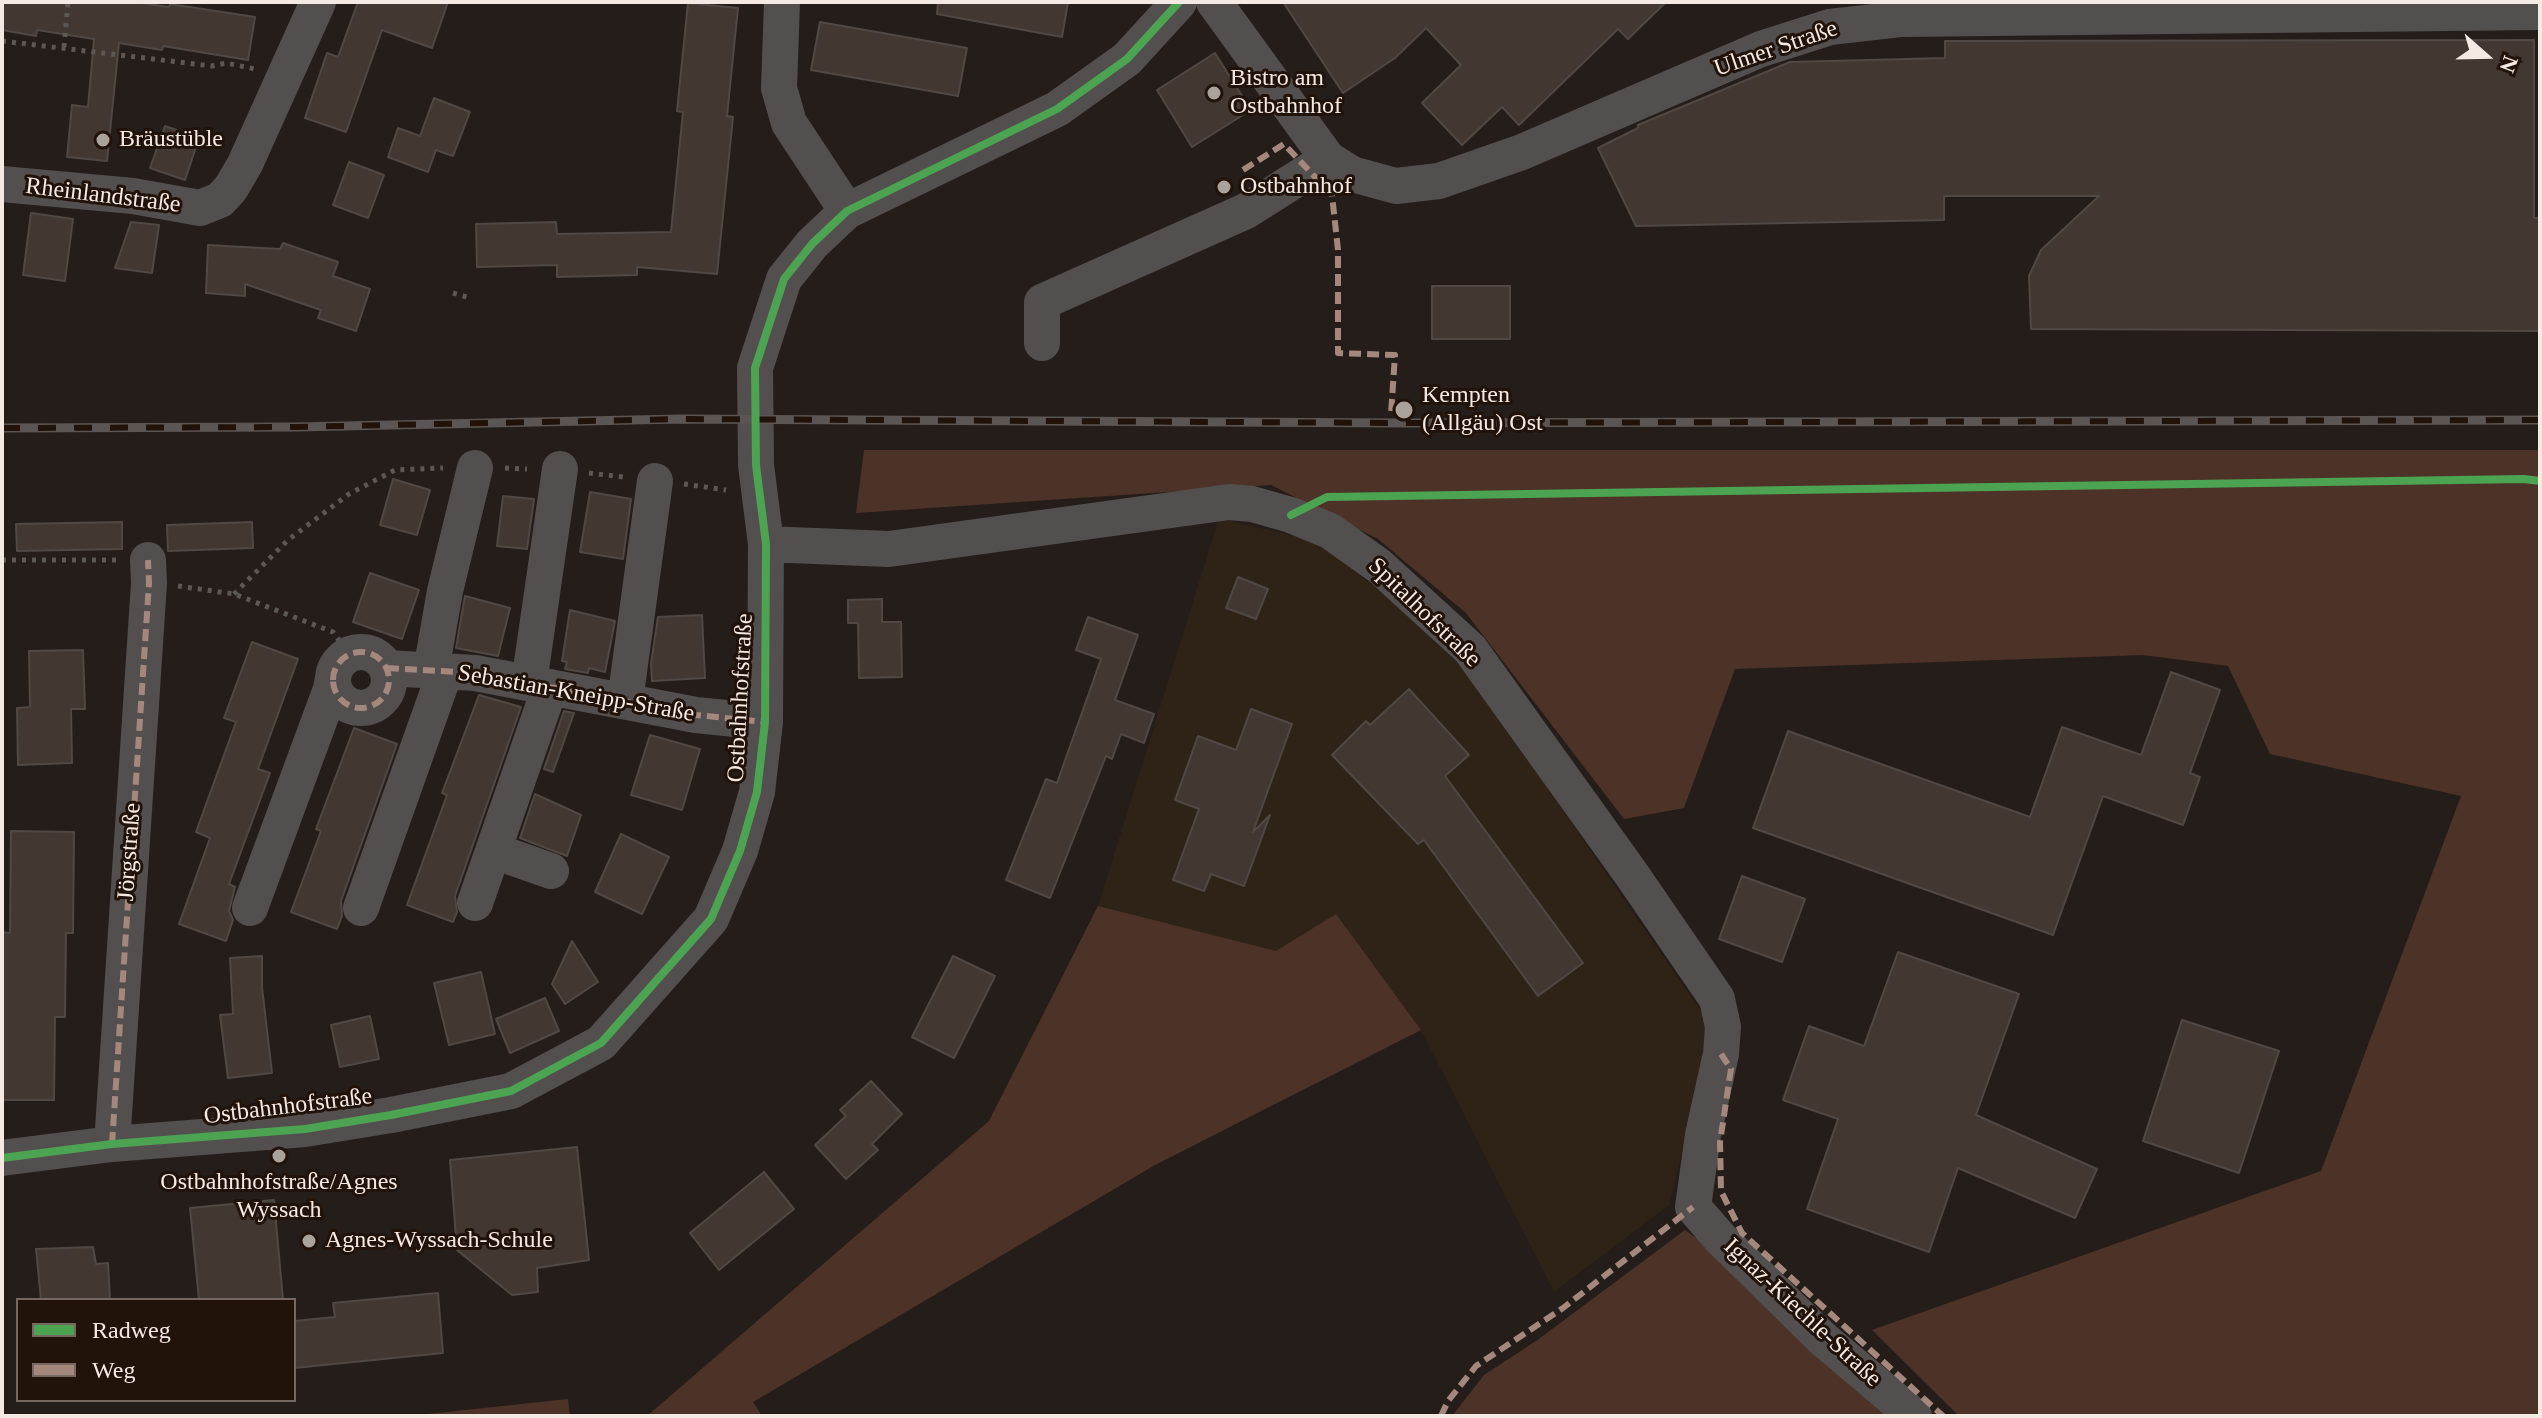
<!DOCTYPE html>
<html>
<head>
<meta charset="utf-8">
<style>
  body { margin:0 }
  #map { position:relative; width:2542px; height:1418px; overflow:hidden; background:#251d19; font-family:"Times New Roman",serif }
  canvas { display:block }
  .frame { position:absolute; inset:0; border:4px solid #f4e9e3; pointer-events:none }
  .legend { position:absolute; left:16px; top:1298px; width:280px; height:104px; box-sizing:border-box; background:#21120a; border:2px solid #756861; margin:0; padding:10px 14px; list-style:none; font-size:24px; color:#f4e9e3 }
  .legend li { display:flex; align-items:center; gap:16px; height:40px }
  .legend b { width:40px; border:2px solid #756861 }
  .north { position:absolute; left:2446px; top:16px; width:80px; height:80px; -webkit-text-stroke:6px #21120a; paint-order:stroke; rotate:110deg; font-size:22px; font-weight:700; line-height:32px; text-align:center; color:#f4e9e3 }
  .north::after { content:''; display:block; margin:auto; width:28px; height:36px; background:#f4e9e3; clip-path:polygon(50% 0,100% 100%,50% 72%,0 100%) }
</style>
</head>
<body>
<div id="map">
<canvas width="2542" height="1418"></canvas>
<div class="frame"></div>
<ul class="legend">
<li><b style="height:10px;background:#4ca352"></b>Radweg</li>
<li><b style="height:10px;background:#a5887d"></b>Weg</li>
</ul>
<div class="north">N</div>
</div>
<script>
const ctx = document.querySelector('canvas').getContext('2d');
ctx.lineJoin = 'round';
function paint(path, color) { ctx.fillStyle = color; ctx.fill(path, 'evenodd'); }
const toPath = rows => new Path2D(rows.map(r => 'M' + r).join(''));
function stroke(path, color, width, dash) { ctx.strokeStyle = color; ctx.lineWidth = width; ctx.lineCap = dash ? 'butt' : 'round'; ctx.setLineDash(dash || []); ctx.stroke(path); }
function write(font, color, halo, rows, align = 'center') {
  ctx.font = font + ' "Times New Roman",serif'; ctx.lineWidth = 6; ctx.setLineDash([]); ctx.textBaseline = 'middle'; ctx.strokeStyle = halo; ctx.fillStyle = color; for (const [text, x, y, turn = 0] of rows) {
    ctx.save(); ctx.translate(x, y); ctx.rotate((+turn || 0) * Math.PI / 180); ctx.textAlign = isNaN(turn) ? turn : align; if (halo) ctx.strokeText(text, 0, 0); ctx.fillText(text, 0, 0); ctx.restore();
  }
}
paint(toPath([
  [1219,518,1319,542,1455,653,1713,1029,1669,1205,1554,1292,1421,1030,1336,915,1276,952,1098,906]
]), '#2f2217');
paint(toPath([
  [864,450,2540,450,2540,1416,1959,1416,1872,1330,2321,1171,2461,796,2270,754,2228,666,2143,655,1735,669,1684,808,1624,819,1466,613,1378,539,1271,485,856,513],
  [1098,906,1276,951,1336,914,1421,1030,1155,1165,753,1402,762,1416,647,1416,989,1121],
  [1685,1230,1712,1249,1889,1416,1452,1416,1484,1375,1536,1341],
  [568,1399,570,1416,409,1416]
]), '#4d3327');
const building = toPath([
  [2,2,134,2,169,7,170,4,255,17,248,60,163,46,162,50,119,43,107,161,67,157,72,105,88,107,94,39,37,30,36,36,2,30,2,2],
  [358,2,448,2,432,48,382,30,346,132,305,118,327,53,338,57,358,2],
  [938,2,1068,2,1062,37,937,14,938,2],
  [1283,2,1666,2,1628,39,1618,29,1519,125,1502,107,1462,145,1422,103,1461,65,1426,28,1395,58,1343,93,1283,2],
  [688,3,738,8,727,116,733,117,717,274,637,267,637,275,557,277,557,265,477,267,476,224,556,222,557,234,671,232,683,112,677,111,688,3],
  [820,22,967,48,958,96,811,70,820,22],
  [2534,40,2534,218,2540,218,2540,331,2031,329,2029,276,2041,250,2099,196,1944,196,1944,220,1636,226,1598,148,1638,128,1638,125,1790,62,1945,58,1945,41,2534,40],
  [1215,53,1251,110,1192,147,1157,90,1215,53],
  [434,98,470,112,453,156,436,150,428,172,388,157,398,128,420,136,434,98],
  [165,126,199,138,185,180,150,168,165,126],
  [349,162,384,175,368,218,333,205,349,162],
  [31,213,73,219,65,281,23,275,31,213],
  [131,222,159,225,152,273,115,268,131,222],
  [283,243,338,262,333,276,370,289,356,331,318,318,321,310,245,284,245,296,206,293,208,245,280,249,283,243],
  [1432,286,1510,286,1510,339,1432,339,1432,286],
  [393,479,430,490,417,535,380,525,393,479],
  [590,492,631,499,623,559,580,552,590,492],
  [503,496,534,499,527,549,497,546,503,496],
  [122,522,122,549,17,551,16,524,122,522],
  [252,522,253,548,168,551,167,525,252,522],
  [370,573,419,590,402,639,353,622,370,573],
  [1238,577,1268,589,1256,619,1226,608,1238,577],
  [465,596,510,608,498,656,456,648,465,596],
  [882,599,882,622,901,622,902,677,859,678,858,623,848,623,848,600,882,599],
  [570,610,615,621,605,672,589,668,588,673,565,669,567,662,562,661,570,610],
  [702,615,705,678,652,681,651,664,658,617,702,615],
  [1088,617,1138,635,1115,700,1154,714,1144,743,1121,734,1112,759,1106,756,1050,898,1006,880,1046,779,1057,783,1101,659,1076,650,1088,617],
  [252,642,298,659,258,769,270,773,229,884,235,887,229,911,233,920,226,941,179,924,210,838,196,832,236,722,224,718,252,642],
  [83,650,85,709,71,709,72,763,18,765,17,708,30,707,29,651,83,650],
  [2171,672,2220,690,2190,773,2200,777,2183,825,2103,796,2053,935,1753,828,1788,731,2030,817,2062,727,2141,755,2171,672],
  [1409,689,1469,755,1445,776,1583,963,1538,996,1424,840,1418,844,1332,755,1366,721,1370,725,1409,689],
  [479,695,521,707,455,896,457,912,453,922,407,905,447,795,442,793,479,695],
  [1251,709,1292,724,1253,832,1270,815,1244,886,1211,874,1204,891,1173,880,1199,809,1175,800,1198,736,1236,750,1251,709],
  [564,711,574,713,553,772,544,769,564,711],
  [354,728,397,744,341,901,342,916,337,929,291,912,321,831,316,829,354,728],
  [650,735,700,749,682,810,631,795,650,735],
  [535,794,581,815,567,856,520,838,535,794],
  [11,831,74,832,73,933,66,933,65,1017,55,1017,54,1100,2,1100,2,932,10,933,11,831],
  [621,834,669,857,642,914,595,892,621,834],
  [1742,876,1805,899,1782,962,1719,939,1742,876],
  [572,941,598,982,565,1004,552,984,572,941],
  [1898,952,2019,994,1976,1115,2097,1169,2075,1218,1958,1168,1929,1252,1807,1209,1838,1119,1783,1100,1809,1026,1864,1046,1898,952],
  [262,956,262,987,272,1073,228,1078,220,1015,233,1014,230,958,262,956],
  [953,956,995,976,954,1058,912,1037,953,956],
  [481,972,495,1034,449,1045,434,983,481,972],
  [545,998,559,1031,510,1053,496,1019,545,998],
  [370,1016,379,1059,340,1067,331,1025,370,1016],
  [2182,1020,2279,1051,2239,1173,2143,1141,2182,1020],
  [871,1081,902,1114,872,1144,878,1150,846,1179,815,1145,846,1116,840,1110,871,1081],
  [577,1147,589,1260,537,1268,538,1292,512,1295,457,1250,450,1160,577,1147],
  [764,1172,794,1209,719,1270,690,1233,764,1172],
  [274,1200,283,1300,199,1300,190,1208,274,1200],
  [93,1247,96,1264,108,1263,110,1300,41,1300,36,1249,93,1247],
  [438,1293,443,1353,294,1368,294,1321,335,1317,333,1303,438,1293]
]);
paint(building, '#433831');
stroke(building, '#4f4844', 2);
stroke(toPath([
  [2,41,212,66,226,63,255,69],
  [64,47,68,2],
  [453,293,467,297],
  [505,468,527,469],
  [589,473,623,477],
  [684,484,726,490],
  [2,560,117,560],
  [178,586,234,594,333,632,344,647],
  [234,594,288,540,349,494,395,470,443,468]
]), '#5c5856', 5, [4, 6]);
stroke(toPath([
  [782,2,779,88,789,123,847,211],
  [1214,2,1328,159,1352,174,1396,186,1439,181,1522,152,1761,49,1830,27,1900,19,2540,12],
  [2,184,133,196,200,208,220,200,231,188,245,164,318,2],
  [1042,343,1042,302,1246,211,1328,159],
  [766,544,889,549,1229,502,1252,504,1291,515,1330,531,1379,566,1470,649,1632,875,1717,999,1723,1027,1721,1054,1703,1135,1693,1207,1721,1239,1823,1339,1914,1416],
  '333 680a28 28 0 1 1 56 0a28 28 0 1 1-56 0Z',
  [387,668,475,673,696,715,765,722],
  [431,671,445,591,475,468],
  [529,683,560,469],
  [625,701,655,481],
  [494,851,551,871],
  [475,903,550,687],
  [250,908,331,689,333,678],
  [361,908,445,672],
  [112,1144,149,583,148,560],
  [2,1158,112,1144,305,1129,391,1115,511,1091,601,1043,711,919,740,851,757,792,765,722,766,544,756,465,755,368,784,279,812,244,847,211,1057,109,1127,59,1179,2]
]), '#534f4f', 36);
const rail = toPath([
  [2,428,295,427,681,419,1404,423,2540,420]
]);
stroke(rail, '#5b5554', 9);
stroke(rail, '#21120a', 6, [18]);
stroke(toPath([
  [1243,170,1284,144,1332,195,1338,250,1338,353,1395,355,1391,414],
  '333 680a28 28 0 1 1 56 0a28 28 0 1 1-56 0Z',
  [387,668,475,673,696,715,765,722],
  [1721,1054,1731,1069,1720,1142,1721,1191,1742,1233,1943,1416],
  [112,1144,149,583,148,560],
  [1441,1416,1448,1401,1476,1366,1563,1308,1693,1207]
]), '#a5887d', 6, [12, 6]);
stroke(toPath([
  [1291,515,1327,497,2524,479,2540,481],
  [2,1158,112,1144,305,1129,391,1115,511,1091,601,1043,711,919,740,851,757,792,765,722,766,544,756,465,755,368,784,279,812,244,847,211,1057,109,1127,59,1179,2]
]), '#4ca352', 8);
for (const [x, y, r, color] of [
  [1214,93,8,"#aca29c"],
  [103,140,8,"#aca29c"],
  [1224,187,8,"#aca29c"],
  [1404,410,10,"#aca29c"],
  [279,1156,8,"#aca29c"],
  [309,1241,8,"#aca29c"]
]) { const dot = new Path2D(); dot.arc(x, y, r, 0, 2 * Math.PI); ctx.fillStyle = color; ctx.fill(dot); stroke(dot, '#21120a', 3); }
write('24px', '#f4e9e3', '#21120a', [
  ["Ulmer Straße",1776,49,-19],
  ["Rheinlandstraße",103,196,7],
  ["Spitalhofstraße",1424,613,44],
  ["Sebastian-Kneipp-Straße",576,694,10],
  ["Ostbahnhofstraße",741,698,-87],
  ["Jörgstraße",130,852,-86],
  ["Ostbahnhofstraße",288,1107,-7],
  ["Ignaz-Kiechle-Straße",1802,1313,43]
]);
write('24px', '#f4e9e3', '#21120a', [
  ["Bistro am",1230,79],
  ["Ostbahnhof",1230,107],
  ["Bräustüble",119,140],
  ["Ostbahnhof",1240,187],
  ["Kempten",1422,396],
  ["(Allgäu) Ost",1422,424],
  ["Ostbahnhofstraße/Agnes",279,1183,"center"],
  ["Wyssach",279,1211,"center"],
  ["Agnes-Wyssach-Schule",325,1241]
], 'left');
</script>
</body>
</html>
